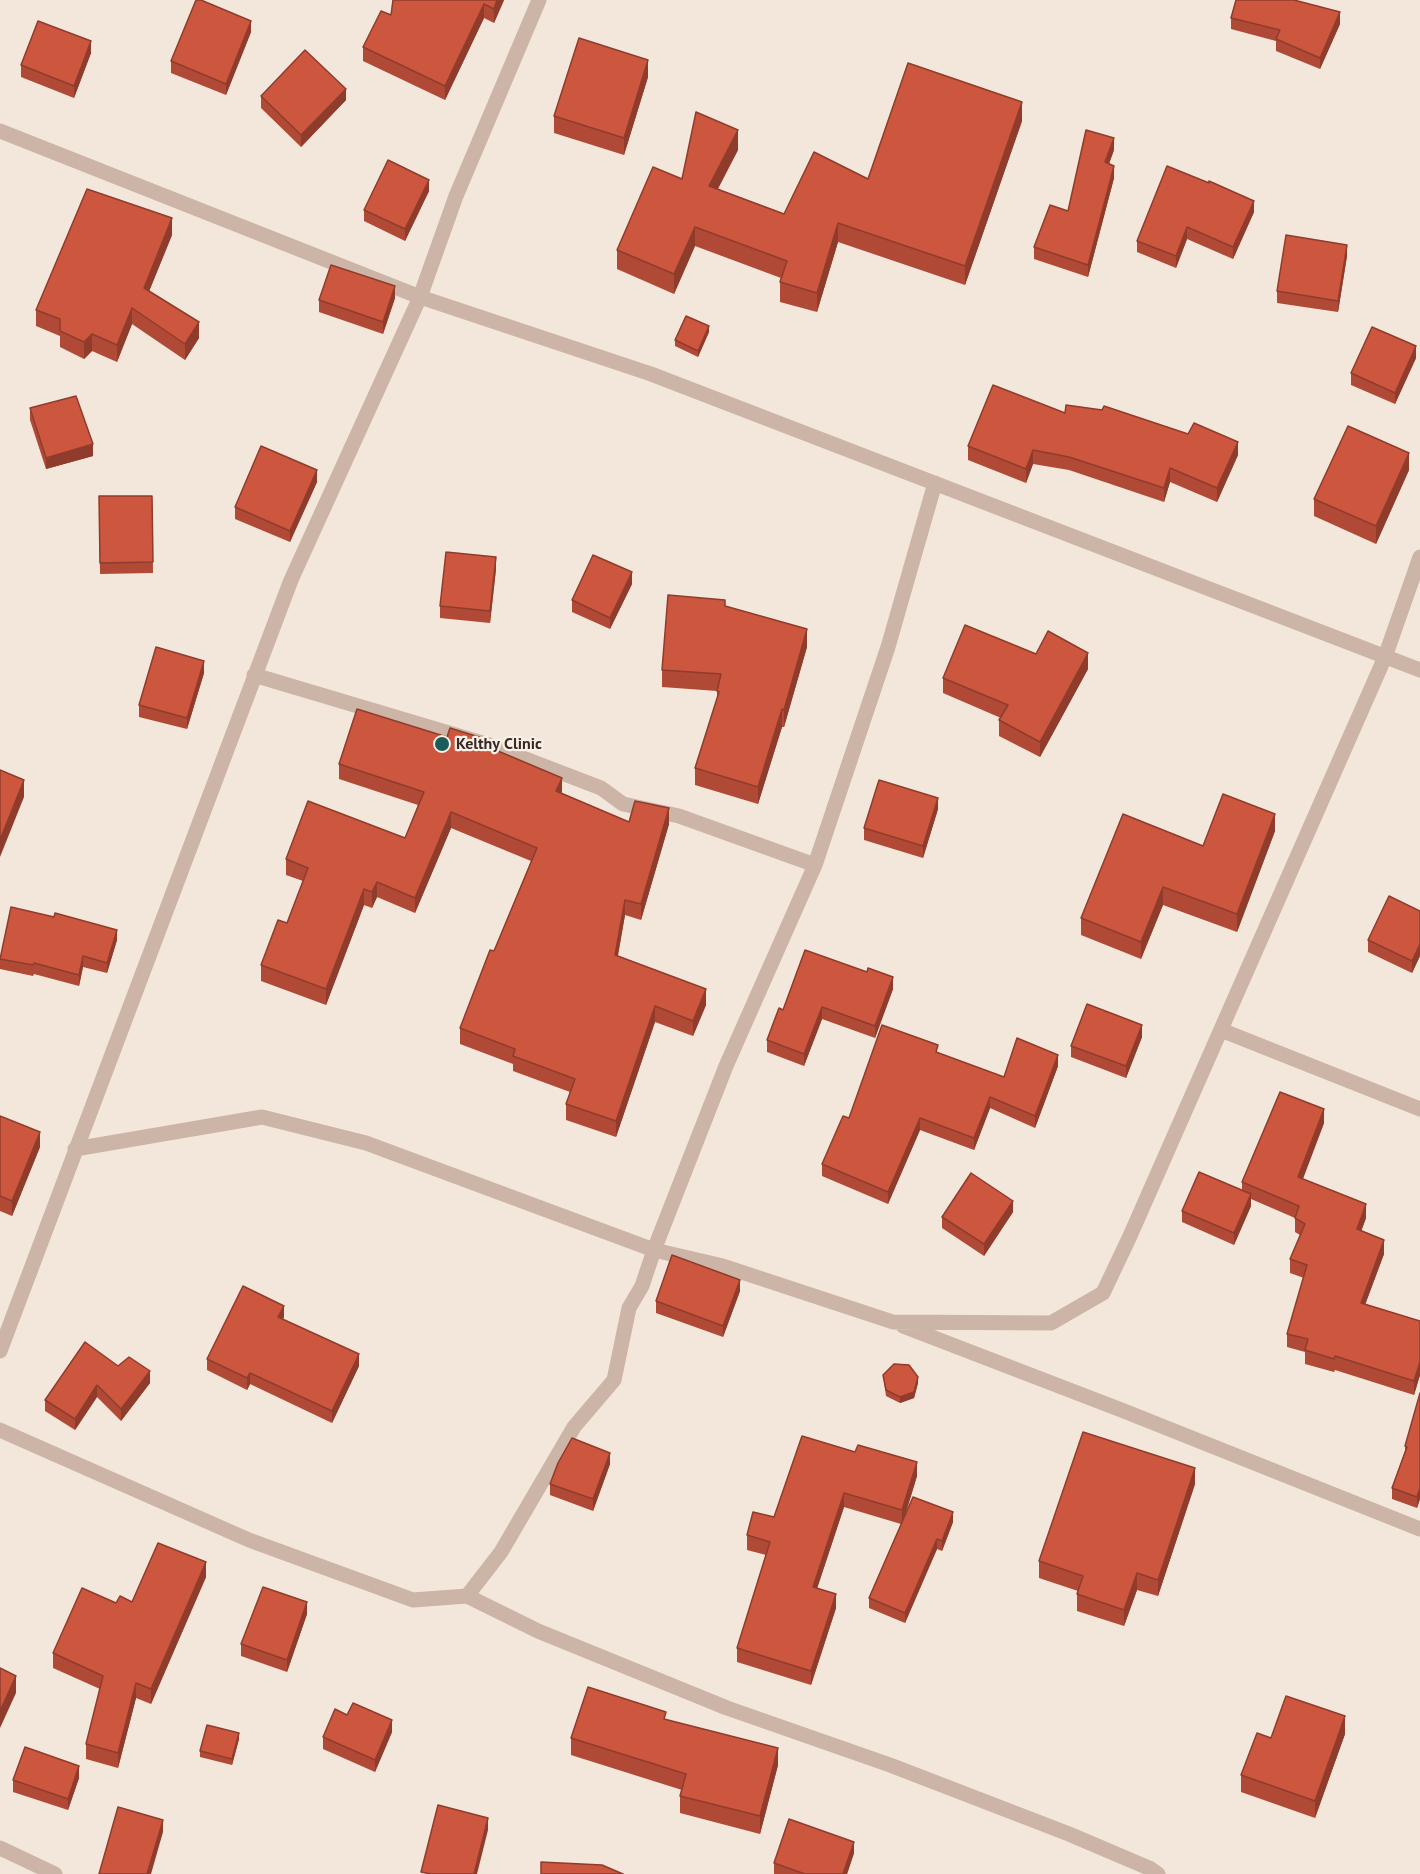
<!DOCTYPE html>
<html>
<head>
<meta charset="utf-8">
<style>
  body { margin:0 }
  canvas { display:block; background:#f3e6db }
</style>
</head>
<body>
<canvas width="1420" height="1874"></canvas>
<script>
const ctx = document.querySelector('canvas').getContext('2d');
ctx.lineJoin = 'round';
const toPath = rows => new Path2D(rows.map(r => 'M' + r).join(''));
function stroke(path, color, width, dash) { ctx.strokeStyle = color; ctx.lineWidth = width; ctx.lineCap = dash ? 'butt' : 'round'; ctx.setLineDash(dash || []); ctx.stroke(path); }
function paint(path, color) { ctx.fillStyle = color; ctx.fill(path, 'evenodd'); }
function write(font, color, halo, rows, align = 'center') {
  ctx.font = font + ' "PT Sans",sans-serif'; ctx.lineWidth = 4.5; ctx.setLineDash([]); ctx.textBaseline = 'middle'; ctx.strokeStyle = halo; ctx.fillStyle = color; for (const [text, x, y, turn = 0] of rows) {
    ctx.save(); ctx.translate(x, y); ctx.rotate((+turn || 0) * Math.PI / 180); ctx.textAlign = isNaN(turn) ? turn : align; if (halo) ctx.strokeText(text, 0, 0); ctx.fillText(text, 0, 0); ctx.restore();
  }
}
stroke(toPath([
  [0,131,420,297,651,374,1420,670],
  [254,675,489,745,601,788,623,804,679,816,815,865],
  [1221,1030,1420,1109],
  [75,1149,262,1117,366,1143,654,1250,726,1066,815,865,888,647,935,483],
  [903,1326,1124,1411,1420,1529],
  [0,1351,291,580,420,297,456,196,539,0],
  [0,1430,249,1540,413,1600,467,1596,501,1552,574,1427,614,1380,629,1308,642,1286,654,1250,723,1266,893,1322,1051,1323,1103,1293,1130,1236,1385,657,1420,557],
  [467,1596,538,1631,727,1708,890,1765,1069,1834,1151,1869,1158,1874],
  [0,1848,55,1874]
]), '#ccb4a6', 15);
paint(toPath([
  [393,0,504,0,494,23,484,18,445,100,363,61,363,47,391,15],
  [1231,18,1340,24,1320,69,1276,51,1276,41,1231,29],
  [251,32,226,95,171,73,171,61],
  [91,53,74,98,21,77,21,65],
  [648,77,624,155,554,133,554,116],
  [261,96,346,100,301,147,261,108],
  [1022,121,965,285,838,242,817,312,780,302,780,282,781,278,695,246,674,294,617,269,617,250,682,179,738,150,718,189,784,214,868,179],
  [1114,150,1109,164,1114,178,1088,277,1034,259,1034,247,1068,211],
  [1167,166,1254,212,1233,259,1187,239,1176,268,1137,252,1137,241],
  [429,191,405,241,364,221,364,210],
  [172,235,149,291,199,338,185,360,132,324,117,362,92,351,84,359,60,347,60,336,36,326,36,310],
  [1347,256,1338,312,1277,303,1277,291],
  [395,298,383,334,319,312,319,300],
  [709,332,698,357,675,346,675,340],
  [1416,358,1395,404,1351,385,1351,373],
  [30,408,93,456,46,469,30,420],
  [1065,413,1238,455,1217,502,1170,482,1164,502,1069,470,1033,464,1026,483,968,460,968,446],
  [1409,470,1376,544,1314,516,1314,499],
  [317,482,290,542,235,519,235,507],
  [99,496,152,496,153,573,100,574],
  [496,569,490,623,440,618,440,606],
  [632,584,610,629,572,612,572,600],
  [725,607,807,647,784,727,782,727,758,804,695,785,695,768,717,699,717,691,662,687,662,670],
  [1036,654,1088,669,1040,757,999,736,999,720,1001,718,943,693,943,678],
  [204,673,187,729,139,717,139,705],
  [447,737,482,744,562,793,629,822,669,824,641,920,625,915,618,956,706,1005,693,1036,655,1022,616,1137,566,1120,566,1104,570,1092,513,1071,513,1064,460,1044,460,1028,494,951,531,861,451,828,415,913,377,897,372,908,364,905,326,1005,261,981,261,965,287,923,303,881,286,875,286,859,405,838,418,805,339,779,339,764],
  [938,809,923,858,864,840,864,828],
  [1275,831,1237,932,1163,905,1141,959,1081,935,1081,918],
  [1420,911,1420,956,1412,973,1368,952,1368,940],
  [117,940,107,973,83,967,79,986,34,974,33,976,0,969,0,959],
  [893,989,875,1038,822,1019,804,1066,767,1052,767,1040,783,1010],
  [1142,1037,1126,1078,1071,1057,1071,1046],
  [938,1053,1004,1077,1058,1066,1035,1128,990,1108,974,1150,920,1130,888,1204,822,1176,822,1164,849,1118],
  [0,1116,40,1147,12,1216,0,1211],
  [1324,1123,1303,1179,1366,1218,1361,1231,1384,1254,1365,1304,1420,1321,1420,1375,1414,1395,1335,1370,1334,1372,1305,1364,1305,1352,1287,1347,1287,1334,1304,1278,1290,1273,1290,1259,1300,1235,1295,1232,1295,1218,1251,1199,1251,1206,1234,1245,1182,1222,1182,1211,1242,1191,1242,1182],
  [1013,1212,984,1256,942,1228,942,1217],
  [740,1291,723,1337,656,1313,656,1301],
  [284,1317,283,1319,359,1366,332,1423,250,1384,247,1390,207,1370,207,1359],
  [118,1366,150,1383,121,1421,97,1397,75,1430,45,1411,45,1400],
  [883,1375,918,1383,914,1398,900,1403,886,1396],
  [1420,1393,1420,1499,1417,1508,1392,1499,1392,1488,1405,1451,1405,1446],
  [802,1436,917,1476,906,1513,953,1522,942,1551,937,1549,905,1623,869,1608,869,1598,901,1524,844,1507,817,1588,836,1608,811,1685,737,1662,737,1648,766,1555,747,1550,747,1535,774,1517],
  [610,1464,593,1511,550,1495,550,1484],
  [1195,1484,1158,1596,1137,1590,1124,1626,1077,1611,1077,1594,1078,1591,1039,1578,1039,1561],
  [206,1577,151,1704,136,1698,118,1768,86,1759,86,1744,100,1689,53,1668,53,1653,116,1603,132,1602],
  [307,1614,287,1672,241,1656,241,1644],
  [347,1715,392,1732,375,1772,323,1749,323,1737],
  [666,1719,778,1765,760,1834,680,1813,680,1796,682,1790,571,1755,571,1738],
  [1345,1734,1315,1818,1241,1792,1241,1775,1271,1738],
  [239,1739,232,1765,200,1757,200,1751],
  [79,1778,68,1810,13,1792,13,1780],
  [854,1853,847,1874,774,1874,774,1863]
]), '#b04a36');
paint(toPath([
  [497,0,504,0,494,23,494,9],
  [484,4,484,18,445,100,445,86],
  [1340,12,1340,24,1320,69,1320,58],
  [251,21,251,32,226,95,226,84],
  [91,41,91,53,74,98,74,86],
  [648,60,648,77,624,155,624,138],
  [346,89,346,100,301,147,301,135],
  [1022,102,1022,121,965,285,965,266],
  [738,130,738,150,709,205,709,186],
  [1114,138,1114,150,1105,174,1105,162],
  [1114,166,1114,178,1088,277,1088,265],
  [429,180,429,191,405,241,405,229],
  [1254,201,1254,212,1233,259,1233,247],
  [172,218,172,235,144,304,144,288],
  [838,223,838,242,817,312,817,293],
  [695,227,695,246,674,294,674,274],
  [1187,227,1187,239,1176,268,1176,256],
  [1347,245,1347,256,1338,312,1338,301],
  [395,286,395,298,383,334,383,322],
  [132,308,132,324,117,362,117,345],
  [199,322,199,338,185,360,185,344],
  [709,326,709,332,698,357,698,351],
  [92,334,92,351,84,359,84,342],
  [1416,346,1416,358,1395,404,1395,393],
  [1238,442,1238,455,1217,502,1217,488],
  [93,444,93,456,46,469,46,458],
  [1033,450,1033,464,1026,483,1026,469],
  [1409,453,1409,470,1376,544,1376,526],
  [1170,468,1170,482,1164,502,1164,488],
  [317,470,317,482,290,542,290,531],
  [496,557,496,569,490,623,490,611],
  [632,572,632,584,610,629,610,618],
  [807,629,807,647,784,727,784,710],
  [1088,653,1088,669,1040,757,1040,742],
  [204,661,204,673,187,729,187,718],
  [782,709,782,727,758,804,758,787],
  [562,778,562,793,556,791],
  [24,780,24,797,0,857,0,840],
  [938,798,938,809,923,858,923,846],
  [669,808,669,824,641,920,641,904],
  [451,812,451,828,415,913,415,898],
  [1275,814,1275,831,1237,932,1237,914],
  [377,882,377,897,372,908,372,892],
  [1163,887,1163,905,1141,959,1141,942],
  [364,889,364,905,326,1005,326,989],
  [625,900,625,915,615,970,615,955],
  [117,930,117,940,107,973,107,963],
  [1420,944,1420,956,1412,973,1412,961],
  [83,956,83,967,79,986,79,975],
  [893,977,893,989,875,1038,875,1026],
  [706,989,706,1005,693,1036,693,1021],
  [655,1006,655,1022,616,1137,616,1121],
  [822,1007,822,1019,804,1066,804,1054],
  [1142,1025,1142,1037,1126,1078,1126,1066],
  [1058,1055,1058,1066,1035,1128,1035,1116],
  [990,1097,990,1108,974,1150,974,1138],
  [1324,1109,1324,1123,1298,1191,1298,1177],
  [920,1118,920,1130,888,1204,888,1192],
  [40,1132,40,1147,12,1216,12,1201],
  [1251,1194,1251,1206,1234,1245,1234,1233],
  [1013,1201,1013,1212,984,1256,984,1244],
  [1366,1204,1366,1218,1357,1243,1357,1229],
  [1384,1240,1384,1254,1361,1316,1361,1303],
  [740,1280,740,1291,723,1337,723,1326],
  [284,1306,284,1317,278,1328,278,1317],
  [359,1354,359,1366,332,1423,332,1411],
  [1420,1362,1420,1375,1414,1395,1414,1381],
  [150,1371,150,1383,121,1421,121,1409],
  [250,1373,250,1384,247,1390,247,1378],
  [918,1377,918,1383,914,1398,900,1403,900,1397],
  [97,1385,97,1397,75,1430,75,1419],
  [610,1453,610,1464,593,1511,593,1499],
  [917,1462,917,1476,902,1524,902,1510],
  [1195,1468,1195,1484,1158,1596,1158,1580],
  [1420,1488,1420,1499,1417,1508,1417,1497],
  [844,1493,844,1507,813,1601,813,1587],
  [953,1512,953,1522,942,1551,942,1541],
  [937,1539,937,1549,905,1623,905,1613],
  [206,1562,206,1577,151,1704,151,1689],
  [1137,1573,1137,1590,1124,1626,1124,1610],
  [836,1594,836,1608,811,1685,811,1671],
  [307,1602,307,1614,287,1672,287,1660],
  [16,1676,16,1693,0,1728,0,1711],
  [136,1683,136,1698,118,1768,118,1753],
  [1345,1716,1345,1734,1315,1818,1315,1801],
  [392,1720,392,1732,375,1772,375,1760],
  [239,1733,239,1739,232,1765,232,1759],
  [778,1748,778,1765,760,1834,760,1816],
  [79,1766,79,1778,68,1810,68,1799],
  [488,1818,488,1830,477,1874,474,1874],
  [163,1820,163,1832,151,1874,147,1874],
  [854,1842,854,1853,847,1874,843,1874]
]), '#903c2c');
const building = toPath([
  [196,0,201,0,251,21,226,84,171,61,196,0],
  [393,0,497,0,494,9,484,4,445,86,363,47,381,11,391,15,393,0],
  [1236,0,1294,0,1340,12,1320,58,1276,39,1280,30,1231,18,1236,0],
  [38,21,91,41,74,86,21,65,38,21],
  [579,38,648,60,624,138,554,116,579,38],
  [305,50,346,89,301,135,261,96,305,50],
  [908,63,1022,102,965,266,838,223,817,293,780,282,787,261,695,227,674,274,617,250,653,167,682,179,696,112,738,130,709,186,784,214,814,152,868,179,908,63],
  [1086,130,1114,138,1105,162,1114,166,1088,265,1034,247,1050,205,1068,211,1086,130],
  [388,160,429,180,405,229,364,210,388,160],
  [1167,166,1209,183,1209,181,1254,201,1233,247,1187,227,1176,256,1137,241,1167,166],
  [87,189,172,218,144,288,199,322,185,344,132,308,117,345,92,334,84,342,60,331,60,319,36,310,87,189],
  [1286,235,1347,245,1338,301,1277,291,1286,235],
  [331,265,395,286,383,322,319,300,331,265],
  [686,316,709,326,698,351,675,340,686,316],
  [1372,327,1416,346,1395,393,1351,373,1372,327],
  [993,385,1065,413,1066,405,1102,410,1104,406,1188,434,1194,423,1238,442,1217,488,1170,468,1164,488,1069,457,1033,450,1026,469,968,446,993,385],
  [76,396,93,444,46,458,30,408,76,396],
  [1348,426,1409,453,1376,526,1314,499,1348,426],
  [261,446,317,470,290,531,235,507,261,446],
  [99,496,152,496,153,562,100,563,99,496],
  [446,552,496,557,490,611,440,606,446,552],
  [593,555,632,572,610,618,572,600,593,555],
  [668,595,725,600,725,606,807,629,784,710,782,709,758,787,695,768,719,692,717,691,721,674,662,670,668,595],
  [965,625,1036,654,1048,631,1088,653,1040,742,999,720,1008,705,943,678,965,625],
  [156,647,204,661,187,718,139,705,156,647],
  [357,709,447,737,450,728,482,738,479,743,562,778,556,791,629,822,635,801,669,808,641,904,625,900,615,955,706,989,693,1021,655,1006,616,1121,566,1104,575,1079,513,1056,515,1049,460,1028,490,950,494,951,537,848,451,812,415,898,377,882,372,892,364,889,326,989,261,965,278,920,287,923,308,868,286,859,308,801,405,838,424,792,339,764,357,709],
  [0,770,24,780,0,840,0,770],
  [879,780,938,798,923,846,864,828,879,780],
  [1223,794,1275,814,1237,914,1163,887,1141,942,1081,918,1123,814,1203,846,1223,794],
  [1389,896,1420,911,1420,944,1412,961,1368,940,1389,896],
  [11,907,54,917,55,913,117,930,107,963,83,956,79,975,34,963,33,965,0,959,11,907],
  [805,950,867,972,868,968,893,977,875,1026,822,1007,804,1054,767,1040,779,1008,783,1010,805,950],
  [1087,1004,1142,1025,1126,1066,1071,1046,1087,1004],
  [882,1025,938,1045,936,1052,1004,1077,1017,1038,1058,1055,1035,1116,990,1097,974,1138,920,1118,888,1192,822,1164,843,1116,849,1118,882,1025],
  [1280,1092,1324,1109,1298,1177,1366,1204,1357,1229,1384,1240,1361,1303,1420,1321,1420,1362,1414,1381,1335,1356,1334,1359,1305,1350,1308,1339,1287,1334,1307,1265,1290,1259,1305,1224,1295,1218,1299,1206,1242,1182,1280,1092],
  [0,1116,40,1132,12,1201,0,1196,0,1116],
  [1199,1172,1251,1194,1234,1233,1182,1211,1199,1172],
  [971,1173,1013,1201,984,1244,942,1217,971,1173],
  [672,1255,740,1280,723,1326,656,1301,672,1255],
  [243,1286,284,1306,278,1317,359,1354,332,1411,250,1373,247,1378,207,1359,243,1286],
  [85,1342,118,1366,129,1357,150,1371,121,1409,97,1385,75,1419,45,1400,85,1342],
  [894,1364,909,1365,918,1377,914,1392,900,1397,886,1390,883,1375,894,1364],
  [1420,1393,1420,1488,1417,1497,1392,1488,1407,1447,1405,1446,1420,1393],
  [1083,1432,1195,1468,1158,1580,1137,1573,1124,1610,1077,1594,1083,1576,1039,1561,1083,1432],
  [802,1436,855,1452,858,1445,917,1462,902,1510,844,1493,813,1587,836,1594,811,1671,737,1648,770,1542,747,1535,753,1512,774,1517,802,1436],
  [572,1438,610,1453,593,1499,550,1484,558,1463,572,1438],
  [913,1497,953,1512,942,1541,937,1539,905,1613,869,1598,913,1497],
  [158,1543,206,1562,151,1689,136,1683,118,1753,86,1744,103,1676,53,1653,82,1588,116,1603,120,1596,132,1602,158,1543],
  [263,1587,307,1602,287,1660,241,1644,263,1587],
  [0,1668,16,1676,0,1711,0,1668],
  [588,1687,666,1712,664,1719,778,1748,760,1816,680,1796,686,1774,571,1738,588,1687],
  [1286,1696,1345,1716,1315,1801,1241,1775,1257,1733,1271,1738,1286,1696],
  [353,1703,392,1720,375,1760,323,1737,335,1709,347,1715,353,1703],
  [207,1725,239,1733,232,1759,200,1751,207,1725],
  [25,1747,79,1766,68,1799,13,1780,25,1747],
  [438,1805,488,1818,474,1874,431,1874,421,1872,438,1805],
  [118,1807,163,1820,147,1874,99,1874,118,1807],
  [789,1819,854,1842,843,1874,805,1874,774,1863,789,1819],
  [541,1862,602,1865,623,1874,541,1874,541,1862]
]);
paint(building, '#cd563f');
stroke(building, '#903c2c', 1.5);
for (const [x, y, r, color] of [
  [442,744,8,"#1a5c5a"]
]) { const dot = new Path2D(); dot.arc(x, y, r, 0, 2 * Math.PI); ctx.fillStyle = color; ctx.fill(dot); stroke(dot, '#faf0e7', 2); }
write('bold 16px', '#382b27', '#faf0e7', [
  ["Kelthy Clinic",456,744]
], 'left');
</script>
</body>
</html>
